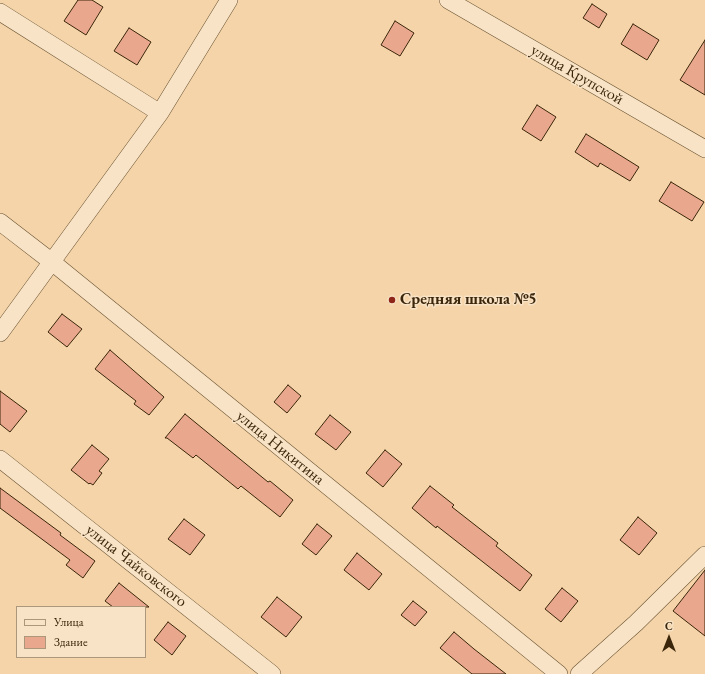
<!DOCTYPE html>
<html>
<head>
<meta charset="utf-8">
<style>
  body { margin:0 }
  #map { position:relative; width:705px; height:674px; overflow:hidden; background:#f4d4a8; font-family:"EB Garamond",serif }
  canvas { display:block }
  .legend { position:absolute; left:16px; top:606px; width:130px; height:52px; box-sizing:border-box; background:#f8e3c6; border:1px solid #ac977b; margin:0; padding:5px 7px; list-style:none; font-size:12px; color:#3b260b }
  .legend li { display:flex; align-items:center; gap:8px; height:20px }
  .legend b { width:20px; border:1px solid #ac977b }
  .north { position:absolute; left:649px; top:618px; width:40px; height:40px; -webkit-text-stroke:3px #f8e3c6; paint-order:stroke; rotate:0deg; font-size:11px; font-weight:700; line-height:16px; text-align:center; color:#3b260b }
  .north::after { content:''; display:block; margin:auto; width:14px; height:18px; background:#3b260b; clip-path:polygon(50% 0,100% 100%,50% 72%,0 100%) }
</style>
</head>
<body>
<div id="map">
<canvas width="705" height="674"></canvas>
<ul class="legend">
<li><b style="height:5px;background:#f8e3c6"></b>Улица</li>
<li><b style="height:11px;background:#e9a78d"></b>Здание</li>
</ul>
<div class="north">С</div>
</div>
<script>
const ctx = document.querySelector('canvas').getContext('2d');
ctx.lineJoin = 'round';
function paint(path, color) { ctx.fillStyle = color; ctx.fill(path, 'evenodd'); }
const toPath = rows => new Path2D(rows.map(r => 'M' + r).join(''));
function stroke(path, color, width, dash) { ctx.strokeStyle = color; ctx.lineWidth = width; ctx.lineCap = dash ? 'butt' : 'round'; ctx.setLineDash(dash || []); ctx.stroke(path); }
function write(font, color, halo, rows, align = 'center') {
  ctx.font = font + ' "EB Garamond",serif'; ctx.lineWidth = 3; ctx.setLineDash([]); ctx.textBaseline = 'middle'; ctx.strokeStyle = halo; ctx.fillStyle = color; for (const [text, x, y, turn = 0] of rows) {
    ctx.save(); ctx.translate(x, y); ctx.rotate((+turn || 0) * Math.PI / 180); ctx.textAlign = isNaN(turn) ? turn : align; if (halo) ctx.strokeText(text, 0, 0); ctx.fillText(text, 0, 0); ctx.restore();
  }
}
const building = toPath([
  [78,0,92,0,103,7,86,35,64,21,78,0],
  [592,4,607,14,599,28,583,18,592,4],
  [395,21,414,33,400,56,381,45,395,21],
  [633,24,659,40,647,60,621,44,633,24],
  [129,28,151,42,137,65,114,51,129,28],
  [705,40,705,95,680,80,705,40],
  [537,105,556,117,541,141,522,129,537,105],
  [586,134,639,167,630,181,600,163,598,167,575,152,586,134],
  [671,182,704,202,692,221,659,201,671,182],
  [62,314,82,329,67,347,48,332,62,314],
  [110,350,164,397,149,415,134,404,136,401,95,369,110,350],
  [288,385,301,396,287,413,274,402,288,385],
  [0,391,27,411,10,432,0,424,0,391],
  [185,414,268,482,270,481,293,500,280,517,241,486,238,489,196,455,193,458,167,438,165,438,185,414],
  [330,415,351,432,336,450,315,434,330,415],
  [92,445,109,459,99,471,102,473,93,485,90,483,89,484,71,470,92,445],
  [385,450,402,464,383,487,366,473,385,450],
  [430,486,454,505,452,507,498,543,496,546,532,575,520,591,437,526,436,528,412,508,430,486],
  [0,488,61,533,60,535,95,561,83,578,66,565,70,560,0,508,0,488],
  [638,517,657,533,639,555,620,540,638,517],
  [184,519,205,535,190,555,168,539,184,519],
  [317,524,332,536,316,555,302,544,317,524],
  [357,553,382,574,369,590,344,570,357,553],
  [705,570,705,636,673,611,705,570],
  [119,583,149,607,113,607,105,601,119,583],
  [562,588,578,601,561,622,545,609,562,588],
  [277,597,302,617,286,637,261,617,277,597],
  [413,601,427,612,415,626,401,615,413,601],
  [168,622,186,636,172,655,154,640,168,622],
  [454,632,474,649,506,674,472,674,440,648,454,632]
]);
paint(building, '#e9a78d');
stroke(building, '#3b260b', 1);
const street = toPath([
  [448,0,705,149],
  [0,12,160,113],
  [0,222,52,262,559,674],
  [0,333,160,113,229,0],
  [0,459,272,674],
  [579,674,636,623,705,555]
]);
stroke(street, '#695232', 18);
stroke(street, '#f8e3c6', 17);
for (const [x, y, r, color] of [
  [392,300,4,"#8f2418"]
]) { const dot = new Path2D(); dot.arc(x, y, r, 0, 2 * Math.PI); ctx.fillStyle = color; ctx.fill(dot); stroke(dot, '#f8e3c6', 1.5); }
write('16px', '#3b260b', '#f8e3c6', [
  ["улица Крупской",577,75,30],
  ["улица Никитина",280,448,39],
  ["улица Чайковского",136,566,38]
]);
write('bold 16px', '#3b260b', '#f8e3c6', [
  ["Средняя школа №5",400,300]
], 'left');
</script>
</body>
</html>
